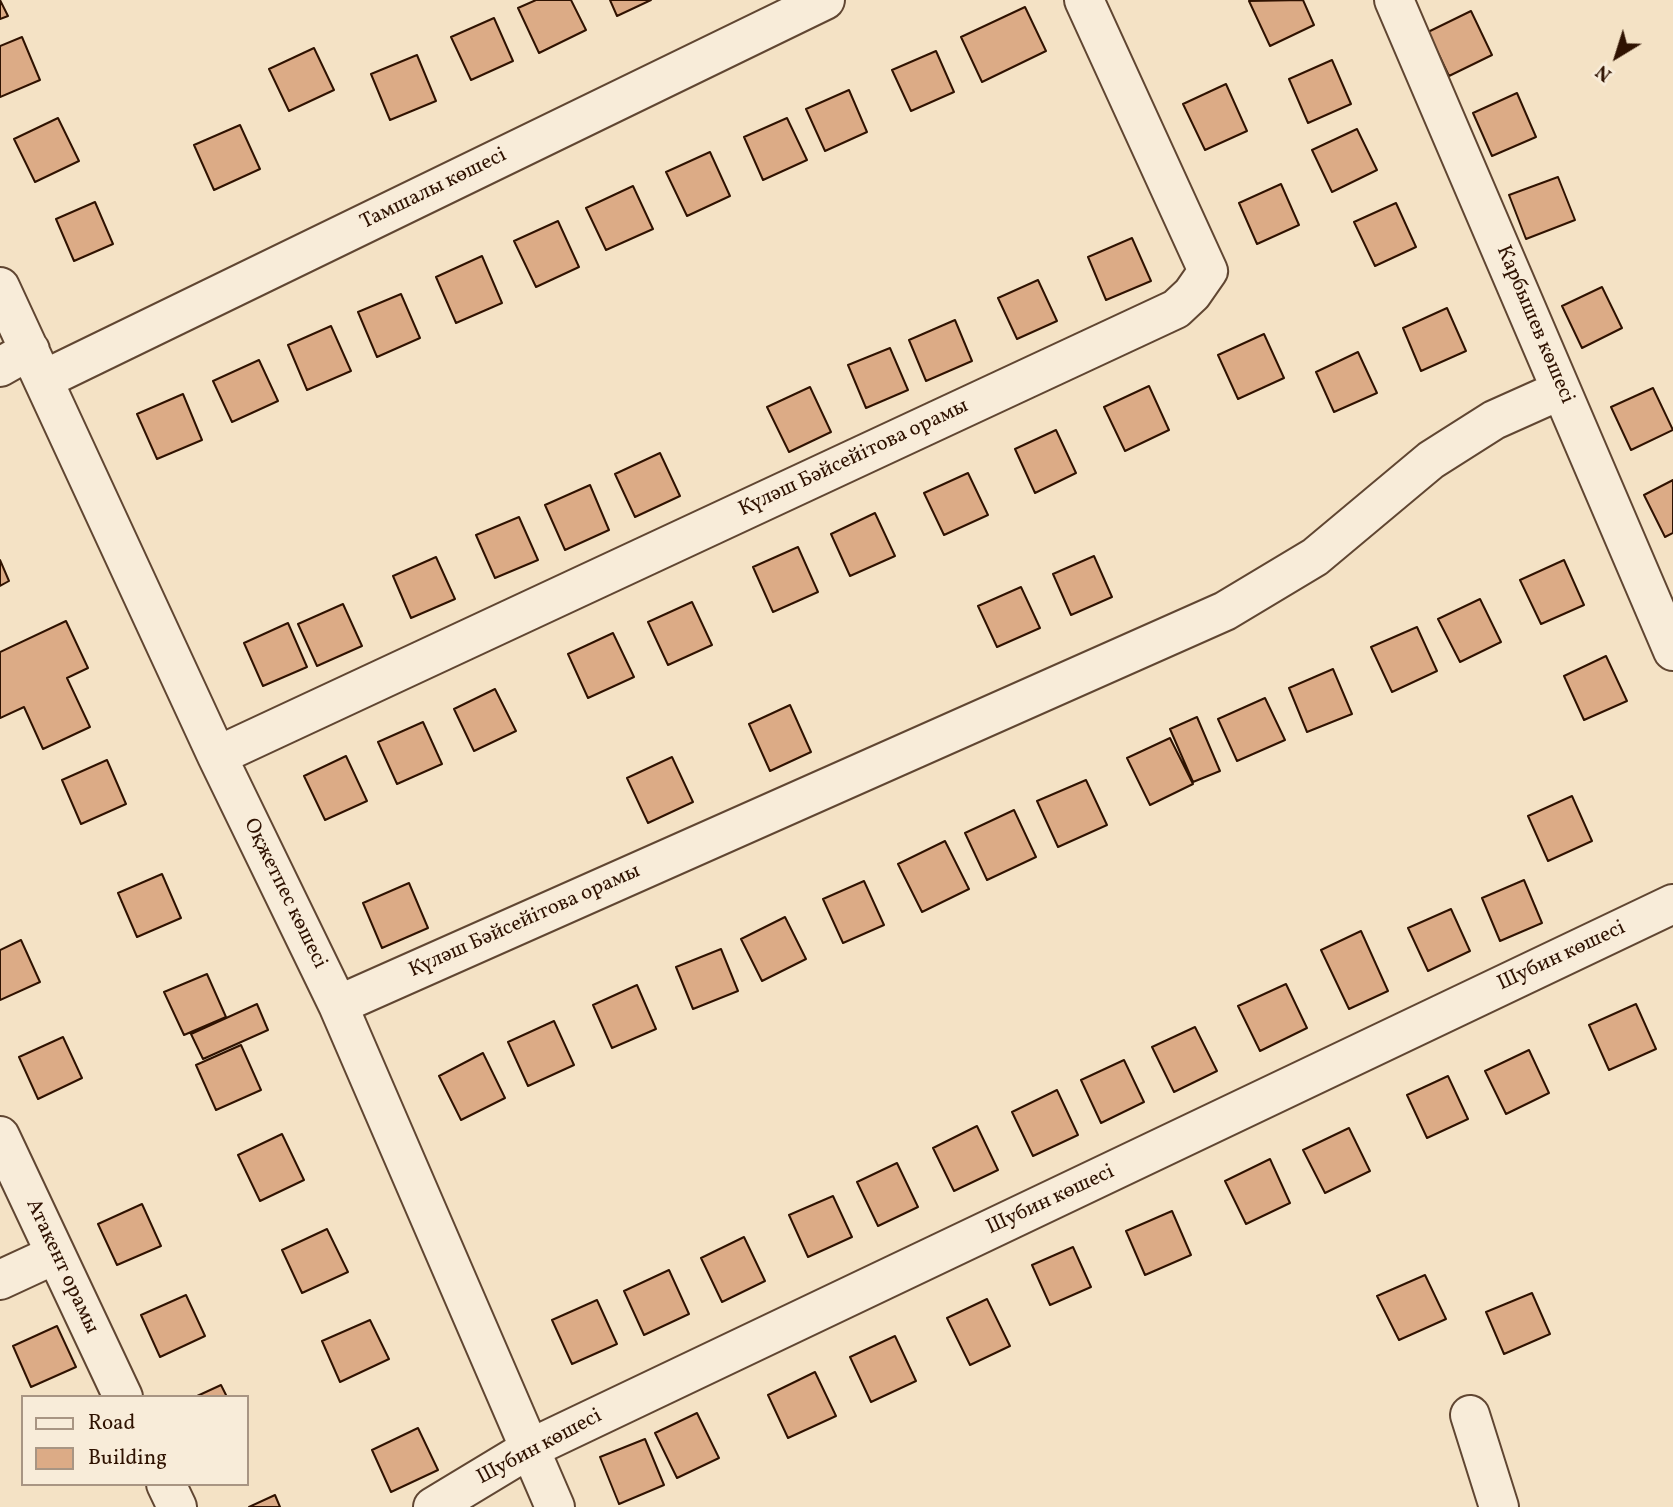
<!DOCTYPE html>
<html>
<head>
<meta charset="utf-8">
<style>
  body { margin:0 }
  #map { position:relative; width:1673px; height:1507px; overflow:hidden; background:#f4e2c5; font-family:Vollkorn,serif }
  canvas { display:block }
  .legend { position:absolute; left:21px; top:1395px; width:228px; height:91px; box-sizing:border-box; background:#f8ecd9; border:2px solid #a89583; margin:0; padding:9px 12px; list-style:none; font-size:21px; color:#2f1201 }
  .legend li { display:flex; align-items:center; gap:14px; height:35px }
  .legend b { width:35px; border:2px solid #a89583 }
  .north { position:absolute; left:1582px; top:21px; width:70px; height:70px; -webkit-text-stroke:5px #f8ecd9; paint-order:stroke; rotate:218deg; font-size:19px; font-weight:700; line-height:28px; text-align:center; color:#2f1201 }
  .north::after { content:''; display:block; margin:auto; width:24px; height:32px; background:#2f1201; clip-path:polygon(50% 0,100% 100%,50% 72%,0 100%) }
</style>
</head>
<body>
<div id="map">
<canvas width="1673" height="1507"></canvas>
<ul class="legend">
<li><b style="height:9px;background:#f8ecd9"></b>Road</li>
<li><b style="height:19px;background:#dcab86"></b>Building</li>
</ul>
<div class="north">N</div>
</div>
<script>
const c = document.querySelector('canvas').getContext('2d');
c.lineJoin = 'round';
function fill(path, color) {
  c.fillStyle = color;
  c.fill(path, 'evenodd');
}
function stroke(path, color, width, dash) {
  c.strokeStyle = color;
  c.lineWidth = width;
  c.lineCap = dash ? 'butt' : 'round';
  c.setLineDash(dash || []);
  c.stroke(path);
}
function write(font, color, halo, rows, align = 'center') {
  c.font = font + ' Vollkorn,serif';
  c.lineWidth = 6;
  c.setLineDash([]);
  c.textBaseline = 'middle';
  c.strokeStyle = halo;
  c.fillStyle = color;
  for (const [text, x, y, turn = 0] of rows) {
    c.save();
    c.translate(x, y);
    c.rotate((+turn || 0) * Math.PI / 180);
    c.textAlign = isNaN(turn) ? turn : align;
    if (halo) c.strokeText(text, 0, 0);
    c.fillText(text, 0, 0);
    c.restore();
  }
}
const building = new Path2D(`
  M0,0L8,16L0,19Z
  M536,0H571L586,30L539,53L518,8Z
  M610,0H651L617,16Z
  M1303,0L1314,25L1270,46L1249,1Z
  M1025,7L1046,51L982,82L961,37Z
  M1471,11L1492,55L1449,76L1428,32Z
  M494,18L513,61L471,80L451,37Z
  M22,37L40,80L0,97V46Z
  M314,48L334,90L289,111L269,69Z
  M936,51L954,92L911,111L892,70Z
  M417,55L436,101L390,120L371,74Z
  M1332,60L1351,104L1308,123L1289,79Z
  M1226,84L1247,131L1205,150L1183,104Z
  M849,90L867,132L825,151L806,109Z
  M1517,93L1536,137L1492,156L1473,113Z
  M58,118L79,161L35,182L14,139Z
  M787,118L807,160L763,180L744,137Z
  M240,125L260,169L214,190L194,145Z
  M1357,129L1377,170L1332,192L1312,150Z
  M710,152L730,196L687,216L666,172Z
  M1558,177L1575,220L1526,239L1509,195Z
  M1281,184L1299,225L1257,244L1239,203Z
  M633,186L653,229L606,250L586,208Z
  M95,202L113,244L74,261L56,219Z
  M1396,203L1416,247L1375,266L1354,222Z
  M558,221L579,267L536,287L514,241Z
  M1132,238L1151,281L1106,300L1088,257Z
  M482,256L502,303L456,323L436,277Z
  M1038,280L1057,321L1017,339L998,298Z
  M1602,287L1622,328L1582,348L1562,306Z
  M401,294L420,338L377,357L358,312Z
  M1447,308L1466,351L1421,371L1403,328Z
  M955,320L972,361L926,381L909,340Z
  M331,326L351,371L307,390L288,345Z
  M1264,334L1284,378L1238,399L1218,355Z
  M890,348L908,390L866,408L848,365Z
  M1358,352L1377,393L1334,412L1316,372Z
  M259,360L278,401L232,422L213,381Z
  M1149,386L1169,430L1125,451L1104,407Z
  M810,387L831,432L789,452L767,407Z
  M1653,388L1673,430L1631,450L1611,407Z
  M183,394L202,440L157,459L137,414Z
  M1056,430L1076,473L1035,493L1015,449Z
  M660,453L680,496L635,517L615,474Z
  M968,473L988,515L944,535L924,493Z
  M1673,480V533L1665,537L1644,495Z
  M590,485L609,530L565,550L545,505Z
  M875,513L895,556L850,576L831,534Z
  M519,517L538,560L495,578L476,535Z
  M798,547L818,592L773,612L753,567Z
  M1094,556L1112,597L1071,615L1053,574Z
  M436,557L455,599L411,618L393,576Z
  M0,560L9,581L0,586Z
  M1564,560L1584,605L1541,624L1520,580Z
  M1021,587L1040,628L997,647L978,606Z
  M1480,599L1501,642L1460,662L1438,619Z
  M692,602L712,645L668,665L648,622Z
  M343,604L362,646L317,666L298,624Z
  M66,621L88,668L67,678L90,727L43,749L24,707L0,718V652Z
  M288,623L307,667L263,686L244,643Z
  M1417,627L1437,671L1392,692L1371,647Z
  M613,633L634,677L588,698L568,654Z
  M1606,656L1627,701L1584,720L1564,676Z
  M1333,669L1352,714L1307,732L1289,688Z
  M495,689L516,731L474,751L454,709Z
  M1265,698L1285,740L1237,761L1218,719Z
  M790,705L811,752L770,771L749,724Z
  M1197,717L1220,771L1193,782L1170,729Z
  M423,722L442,764L397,784L378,742Z
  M1170,738L1193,784L1150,805L1127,758Z
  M346,756L367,801L325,820L304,776Z
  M672,757L693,802L648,823L627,778Z
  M107,760L126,804L81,824L62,780Z
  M1086,780L1107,825L1058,847L1037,801Z
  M1572,796L1592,841L1548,861L1528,816Z
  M1014,810L1036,857L987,880L965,833Z
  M945,841L969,889L922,912L898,864Z
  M162,874L181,918L137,937L118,893Z
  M1524,880L1542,923L1500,941L1482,898Z
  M864,881L884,925L843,943L823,899Z
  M409,883L428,928L382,948L363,903Z
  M1451,909L1470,951L1428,971L1408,928Z
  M785,917L806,959L762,981L741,939Z
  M1361,931L1388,991L1349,1009L1321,950Z
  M21,940L40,982L0,1000V950Z
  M721,949L738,991L693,1009L676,967Z
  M207,974L226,1017L184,1035L164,992Z
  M1286,984L1307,1028L1260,1051L1238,1006Z
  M637,985L656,1029L612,1048L593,1005Z
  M257,1004L268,1030L203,1059L191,1034Z
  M1636,1004L1656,1049L1609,1070L1589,1025Z
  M554,1021L574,1065L528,1086L508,1042Z
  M1195,1027L1217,1071L1174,1092L1152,1047Z
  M63,1037L82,1078L38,1099L19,1057Z
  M241,1045L261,1090L216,1110L196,1065Z
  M1529,1050L1549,1093L1506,1114L1485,1071Z
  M483,1053L505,1098L461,1120L439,1076Z
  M1124,1060L1144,1102L1101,1123L1081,1080Z
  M1448,1076L1468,1119L1427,1138L1407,1095Z
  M1057,1090L1078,1135L1033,1156L1012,1112Z
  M977,1126L998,1170L954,1191L933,1148Z
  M1349,1128L1370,1171L1325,1193L1303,1150Z
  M282,1134L304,1180L260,1201L238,1155Z
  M1270,1159L1290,1203L1246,1224L1225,1181Z
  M897,1163L918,1207L878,1226L857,1182Z
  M833,1196L852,1237L808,1257L789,1215Z
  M142,1204L161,1246L117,1265L98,1224Z
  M1172,1211L1191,1255L1145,1275L1126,1231Z
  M327,1229L348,1272L302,1293L282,1250Z
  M744,1237L765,1281L722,1302L701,1258Z
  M1073,1247L1091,1287L1050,1305L1032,1265Z
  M669,1270L689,1314L644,1335L624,1291Z
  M1425,1275L1446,1319L1399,1340L1377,1296Z
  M1532,1293L1550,1334L1504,1354L1486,1312Z
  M186,1295L205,1336L160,1357L141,1315Z
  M987,1299L1010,1346L970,1365L947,1318Z
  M597,1300L617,1344L572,1364L552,1320Z
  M370,1320L389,1359L340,1382L322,1341Z
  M57,1326L76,1367L31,1387L13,1346Z
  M895,1336L916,1381L871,1402L850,1357Z
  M815,1372L836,1416L788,1438L768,1395Z
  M221,1385L227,1397H195Z
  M697,1413L719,1458L677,1478L655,1433Z
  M418,1428L438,1470L391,1492L372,1450Z
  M645,1439L664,1485L619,1504L600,1457Z
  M275,1495L280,1507H249Z`);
fill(building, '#dcab86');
stroke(building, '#2f1201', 2);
const minor = new Path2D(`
  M1394,0L1673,651
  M0,287L217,756L338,1005L555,1507
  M0,367L30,350
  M43,380L825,0
  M217,756L1176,309L1192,294L1208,271L1084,0
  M338,1005L1225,611L1315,557L1431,460L1494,420L1561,390
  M0,1136L123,1397
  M0,1280L54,1255
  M1470,1415L1499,1507
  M166,1484L177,1507
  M433,1507L529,1449L1673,904`);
stroke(minor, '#604632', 42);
stroke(minor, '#f8ecd9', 38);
write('21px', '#2f1201', '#f8ecd9', [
  ["Тамшалы көшесі",434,190,-26],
  ["Карбышев көшесі",1534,325,67],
  ["Күләш Бәйсейітова орамы",854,459,-25],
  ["Оқжетпес көшесі",284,894,64],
  ["Күләш Бәйсейітова орамы",525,922,-24],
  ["Шубин көшесі",1562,957,-25],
  ["Шубин көшесі",1051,1201,-25],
  ["Атакент орамы",61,1267,65],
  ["Шубин көшесі",540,1448,-28]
]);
</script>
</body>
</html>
